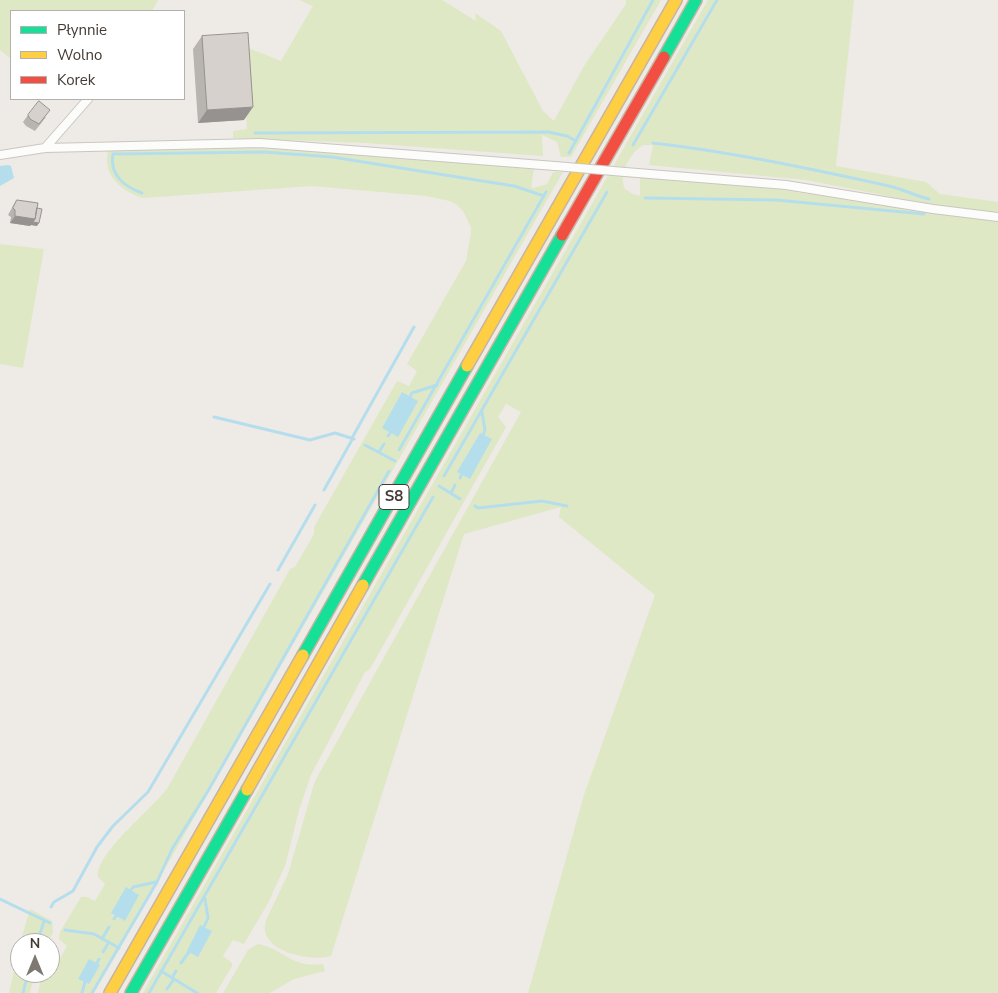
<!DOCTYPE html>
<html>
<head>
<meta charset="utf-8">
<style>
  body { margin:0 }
  #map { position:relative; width:998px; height:993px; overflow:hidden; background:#eeeae6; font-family:"Nunito Sans",sans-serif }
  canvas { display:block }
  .legend { position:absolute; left:10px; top:10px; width:175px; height:90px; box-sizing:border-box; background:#fff; border:1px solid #b4b0ad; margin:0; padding:6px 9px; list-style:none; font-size:15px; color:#433a33 }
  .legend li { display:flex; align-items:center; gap:10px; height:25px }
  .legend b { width:25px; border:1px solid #b4b0ad }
  .north { position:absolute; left:10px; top:933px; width:50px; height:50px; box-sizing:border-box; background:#fff; border:1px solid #b4b0ad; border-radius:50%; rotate:0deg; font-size:14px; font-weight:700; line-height:20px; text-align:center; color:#433a33 }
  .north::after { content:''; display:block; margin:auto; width:18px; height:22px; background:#7f7872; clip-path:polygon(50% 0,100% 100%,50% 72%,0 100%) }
</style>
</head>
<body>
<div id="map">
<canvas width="998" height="993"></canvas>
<ul class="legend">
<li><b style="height:6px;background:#16e098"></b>Płynnie</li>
<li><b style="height:6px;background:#ffcf43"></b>Wolno</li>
<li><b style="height:6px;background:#f24e42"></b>Korek</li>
</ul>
<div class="north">N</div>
</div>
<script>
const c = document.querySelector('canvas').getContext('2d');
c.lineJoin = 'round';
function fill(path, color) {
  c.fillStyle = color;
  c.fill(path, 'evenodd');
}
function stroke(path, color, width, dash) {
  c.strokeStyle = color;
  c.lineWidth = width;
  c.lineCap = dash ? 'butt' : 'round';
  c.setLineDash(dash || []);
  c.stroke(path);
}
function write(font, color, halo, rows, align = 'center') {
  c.font = font + ' "Nunito Sans",sans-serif';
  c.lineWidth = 4;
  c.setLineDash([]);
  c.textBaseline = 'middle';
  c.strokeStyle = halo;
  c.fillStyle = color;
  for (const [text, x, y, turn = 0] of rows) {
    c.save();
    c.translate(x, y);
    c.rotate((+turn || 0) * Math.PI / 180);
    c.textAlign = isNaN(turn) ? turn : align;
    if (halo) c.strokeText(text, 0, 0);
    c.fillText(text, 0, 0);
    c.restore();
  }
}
fill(new Path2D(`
  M0,0H158L152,11H11V59L0,50Z
  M299,0H442L476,21L475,13L501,31L543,111L554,121L584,66L626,4V0H661L571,157H561L557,142L542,135L543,156L365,143L233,138V131L247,129L241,45L281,61L313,6Z
  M708,0H854L836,166L926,182L940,194L998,202V993H528L584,795L655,595L559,517L561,507L464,534L331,956C309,962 256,951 266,920L288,874L315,781L521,412L506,404L498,417L506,427L379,653L370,669L365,672L311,775L299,810L285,866L268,903L244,944L233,940L223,956L232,963V966L216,993H143ZM643,145H653L649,165L806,180L934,205L929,212L777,189L640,177V196L633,194L625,189C618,174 630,153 643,145Z
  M239,147L328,152L534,169L531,187L534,188L547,184L553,172H563L94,993H38L42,973H50V961L57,964L67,946L59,939L60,932L81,897H87L95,901L105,884L98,877C95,853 154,808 168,787L290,569L295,567L314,534V527L397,381L409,386L417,371L407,364L466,261L471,233V227L463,211L457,205L450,201L426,196L312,186L143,198C122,192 102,175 108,151L113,149Z
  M0,244L44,249L23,368L0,364Z
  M30,909L52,921L53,933L46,943H20Z
  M20,944V973H35L30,993H9Z
  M258,944C283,948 292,969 323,964L325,971L294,979L270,993H223L248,950Z`), '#dfe8c5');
fill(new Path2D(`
  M8,165L11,166L14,178L0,186V166Z
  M402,392L418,401L398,437L382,428Z
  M480,433L492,439L470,479L457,472Z
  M126,887L139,895L125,921L111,913Z
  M200,925L212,931L198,957L187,951Z
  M89,959L100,965L89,984L78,979Z`), '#b5deed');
stroke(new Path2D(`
  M255,133L548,132L567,136L576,141
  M653,143C732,152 812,169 889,186C903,189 915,196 929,199
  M633,145L717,0
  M569,153L653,0
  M142,193C125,187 109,175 113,154L264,152L332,157L514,186L544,196
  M645,198L776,200L924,214
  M410,397L412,393L437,385
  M482,412L485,430L483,435
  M214,417L310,440L335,433L354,439
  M388,436L390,433
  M352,438L414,327
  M365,445L395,461
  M399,450L546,192
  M379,452L384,444
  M444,476L607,192
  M460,478L462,474
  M439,486L460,499
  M324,490L353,438
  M451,493L455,485
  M475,506L478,508L542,501L567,506
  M278,570L315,505
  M131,890L133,887L156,882
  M0,899L50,923
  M51,907L54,902L73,891L97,847L113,826L148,792L270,584
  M114,919L116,916
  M204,927L208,918L205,899
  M65,930L94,934L119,948
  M102,939L109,927
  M37,943L44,921
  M103,952L109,942
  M97,963L99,959
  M181,963L189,952
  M161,971L197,993
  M172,978L176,971
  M167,989L174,979
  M23,993L28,973
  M82,993L85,982
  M92,993L157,882L172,849L208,791L389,471
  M149,993L433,497`), '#b5deed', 3);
const street = new Path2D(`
  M45,148L88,99
  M0,155L45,148L260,143L555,166
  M625,172L786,185L933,209L998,217`);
const fast = new Path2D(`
  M664,57L696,0
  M363,585L562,235
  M303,655L467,366
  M131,993L247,790`);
const slow = new Path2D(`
  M467,366L676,0
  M247,790L363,585
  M110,993L303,655`);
const jam = new Path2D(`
  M562,235L664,57`);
stroke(street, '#cac6c2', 10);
stroke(fast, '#c6b4a1', 14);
stroke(slow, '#c6b4a1', 14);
stroke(jam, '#c6b4a1', 14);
stroke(street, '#fcfcfb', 8);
stroke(fast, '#16e098', 11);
stroke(slow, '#ffcf43', 11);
stroke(jam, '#f24e42', 11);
const streetBridge = new Path2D(`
  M555,166L625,172`);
stroke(streetBridge, '#cac6c2', 10, []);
stroke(streetBridge, '#fcfcfb', 8);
fill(new Path2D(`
  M202,36L244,120L198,123L193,49Z
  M28,115L46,117L35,131L26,126L23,122Z
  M17,200L37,208V226L31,225L30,226L10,223L11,217L8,215L13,206Z`), '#b8b4b0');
fill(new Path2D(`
  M253,107L244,120L198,123L207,110Z
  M15,216L35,219L39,223L37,226L31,225L30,226L10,223Z`), '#969290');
const building = new Path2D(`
  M248,33L253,107L207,110L202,36Z
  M39,101L50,110L39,124L30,119L28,115Z
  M17,200L38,203L35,219L15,216V210L13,208Z
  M37,208L42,209L39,223L33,222L35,219Z`);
fill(building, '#d6d1cd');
stroke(building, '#969290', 1);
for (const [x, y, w] of [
  [394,497,30]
]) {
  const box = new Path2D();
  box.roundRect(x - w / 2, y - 12.5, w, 25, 4);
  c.fillStyle = '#fff';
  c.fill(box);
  stroke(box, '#433a33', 1);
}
write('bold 15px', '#433a33', null, [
  ["S8",394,497]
]);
</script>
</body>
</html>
